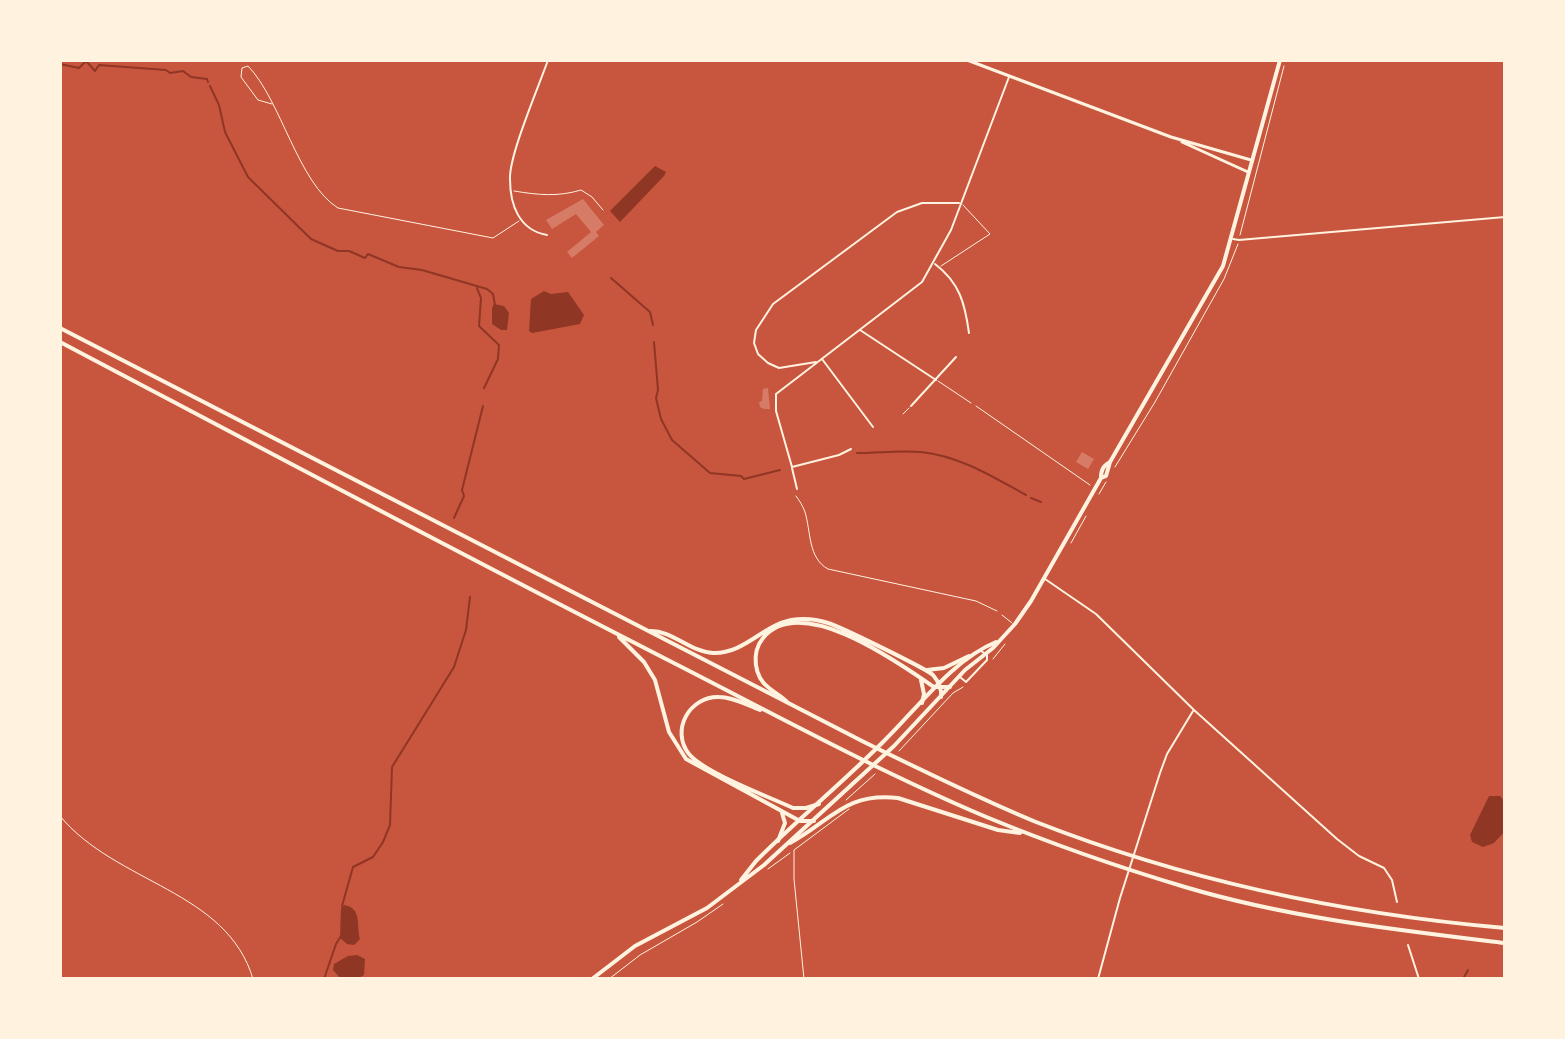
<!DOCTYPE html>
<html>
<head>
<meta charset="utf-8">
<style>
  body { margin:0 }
  #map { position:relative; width:1565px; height:1039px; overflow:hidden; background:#c8553d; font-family:"Noto Sans",sans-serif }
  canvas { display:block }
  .frame { position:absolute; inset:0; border:62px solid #fff3e0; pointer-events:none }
</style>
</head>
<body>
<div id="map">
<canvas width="1565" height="1039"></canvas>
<div class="frame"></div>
</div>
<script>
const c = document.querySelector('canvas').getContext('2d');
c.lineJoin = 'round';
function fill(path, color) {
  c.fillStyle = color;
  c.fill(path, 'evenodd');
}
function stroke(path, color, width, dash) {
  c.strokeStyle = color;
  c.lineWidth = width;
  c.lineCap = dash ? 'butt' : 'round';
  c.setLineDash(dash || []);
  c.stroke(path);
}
fill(new Path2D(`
  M655,166L666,172L664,176L620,222L610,211Z
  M544,291L551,294L568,292L584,315L580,324L532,333L529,331L531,299Z
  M494,304L504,306L509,313L507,330H501L492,324V308Z
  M1489,796H1500L1505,802V831L1494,843L1483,847L1472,842L1470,835Z
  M344,905C363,908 356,927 360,939L354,945L347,944L340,938L341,908Z
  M357,955L365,959L364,975L357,979L340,978L333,970L334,964L348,956Z`), '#8f3625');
stroke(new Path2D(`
  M60,64L79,68L86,61L95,71L99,65L166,70L170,73L183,71L191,77L207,79L208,82
  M210,86L219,105L225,132L248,177L311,239L338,251H349L365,258L368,254L399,267L422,270L487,289L493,294L495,305
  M611,278L650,312L653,325
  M477,288L481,298L479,326L499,345L498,359L484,388
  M654,342L658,390L656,398L661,419L672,440L710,473L741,476L744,479L780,470
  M857,453C878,453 900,450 921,452C960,456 993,477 1026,495
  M1031,498L1041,502
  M454,518L464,496L462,490L483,406
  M1505,890V888
  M342,906L353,867L373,857L383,842L390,825L392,767L454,667L466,630L470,597
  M324,979L336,944L341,936
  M1463,979L1468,970`), '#8f3625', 2);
fill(new Path2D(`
  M583,199L604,225L596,232L599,236L572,258L567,252L591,232L576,214L552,229L546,220Z
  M768,388L770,409H764L760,407L759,402L762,401L763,389Z
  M1082,452L1094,459L1088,469L1076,462Z`), '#d67c66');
stroke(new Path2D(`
  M1240,235L1284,66
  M976,406L1090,485
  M1115,467L1155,402L1224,279L1238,244
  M1099,494L1106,482
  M796,496C799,500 803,506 805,512C811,532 808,558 828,569L976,601L997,611
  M1071,543L1086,516
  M993,659L1005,644
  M899,751L953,693L963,687
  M846,800L875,774
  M60,816C116,884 227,890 253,979
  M768,869L790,853
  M609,979L640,955L697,922L723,904`), '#fff3e0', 1);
stroke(new Path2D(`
  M272,104L258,100L241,77L242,68L248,66C281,100 298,183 338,208L493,238L519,221
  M514,191C538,195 558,197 581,190L592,197L603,210
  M941,266L990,234L963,205
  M938,381L971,403
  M903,414L909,408
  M1002,615L1012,623
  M804,979L794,879V850L849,809`), '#fff3e0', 1);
stroke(new Path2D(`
  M547,235C519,230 510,205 510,179C509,155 539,86 548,60
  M1233,239L1239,240L1505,217
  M935,264C960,283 965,304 969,333
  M860,330L936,380
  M822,359L873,427
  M816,362L779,368L768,363L758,354L754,343L756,330L773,304L897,212L922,203H959
  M911,406L956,357
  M851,449L839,455L792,467L776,411V394L922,282L951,230L1009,77
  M792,468L797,489
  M1045,579L1096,614L1194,710L1337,839L1359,856L1384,868L1392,880L1397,902
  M960,677L966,682L987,660V655L981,651
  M1408,945L1419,979
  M1098,979L1120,898L1160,773L1167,754L1193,711`), '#fff3e0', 2);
stroke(new Path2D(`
  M967,60L1171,137L1251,160
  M1182,142L1248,172`), '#fff3e0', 3);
stroke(new Path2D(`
  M1101,478C1101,470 1103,466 1110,462
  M741,880L756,861C797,820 841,784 882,743C917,709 952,660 996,642
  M592,979L635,946L707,908L764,865L894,746L965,670L993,648L1015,624L1031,601L1101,478L1106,476L1110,462L1223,266L1280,60`), '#fff3e0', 4);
stroke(new Path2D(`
  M60,328L864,742C921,770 978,798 1036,822C1187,881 1344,914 1505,928
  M60,342C261,448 462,555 664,658C770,712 874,769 984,816C1049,843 1118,867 1185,887C1289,918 1398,930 1505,943
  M650,631C672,630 690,652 713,653C744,654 762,626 791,620C803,618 816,619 828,623C841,627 925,668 933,675C939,682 942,688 941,697
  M619,637L644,662L655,680L669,732L686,759L800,821H814
  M927,670L944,668L969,656
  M921,680L924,694L922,703
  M788,703C782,696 776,694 769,688C754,677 751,653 763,638C801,592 899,663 934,687H950
  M760,710C747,705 733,697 719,697C690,696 670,730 689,754C705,773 767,796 793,808H806L819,804
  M778,841L785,823L782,813
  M790,843C831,821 845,792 898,798L998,830L1020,833`), '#fff3e0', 4);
</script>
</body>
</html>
